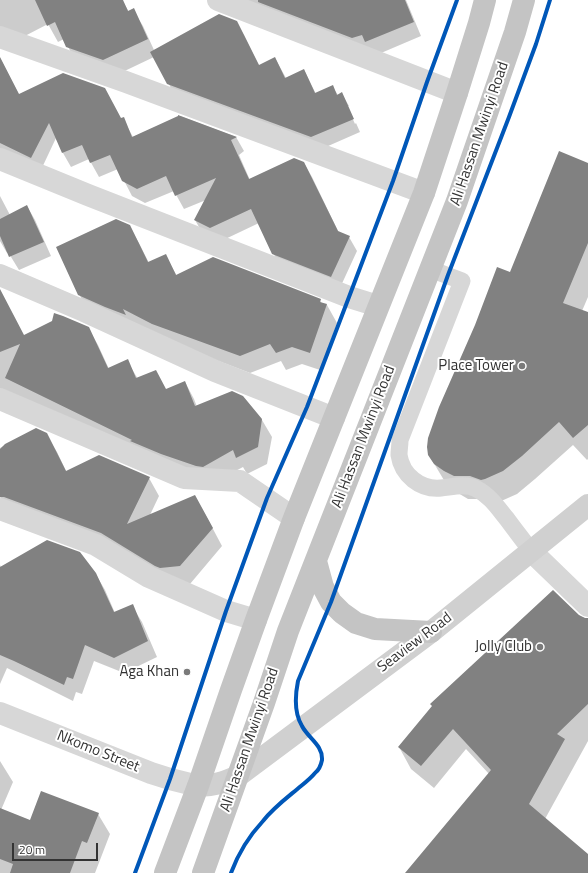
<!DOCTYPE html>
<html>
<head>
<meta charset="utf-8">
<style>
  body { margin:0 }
  #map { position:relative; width:588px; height:873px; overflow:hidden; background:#fff; font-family:"Titillium Web",sans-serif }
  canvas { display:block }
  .scale { position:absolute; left:12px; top:843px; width:86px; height:18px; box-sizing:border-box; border:2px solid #333; border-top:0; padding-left:5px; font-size:12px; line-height:14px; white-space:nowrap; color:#333; -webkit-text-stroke:3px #fff; paint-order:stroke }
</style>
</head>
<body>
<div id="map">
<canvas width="588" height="873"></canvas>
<div class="scale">20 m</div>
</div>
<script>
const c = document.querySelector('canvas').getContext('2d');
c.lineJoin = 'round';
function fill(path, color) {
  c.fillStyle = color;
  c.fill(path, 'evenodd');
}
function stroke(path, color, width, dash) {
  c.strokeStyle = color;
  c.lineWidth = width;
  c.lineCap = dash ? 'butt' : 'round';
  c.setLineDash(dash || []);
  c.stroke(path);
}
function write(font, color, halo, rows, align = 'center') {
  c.font = font + ' "Titillium Web",sans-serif';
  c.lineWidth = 4;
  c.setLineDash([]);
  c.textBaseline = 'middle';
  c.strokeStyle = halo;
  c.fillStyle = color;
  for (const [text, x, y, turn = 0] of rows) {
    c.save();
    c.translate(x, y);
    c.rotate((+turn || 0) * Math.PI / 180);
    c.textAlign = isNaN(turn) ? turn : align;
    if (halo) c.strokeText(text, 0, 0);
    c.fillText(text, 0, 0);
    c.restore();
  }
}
fill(new Path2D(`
  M0,0H122L129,12L133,10L143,26L154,50L236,22L244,35L259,66L275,58L286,78L304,70L316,94L332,86L338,95L342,94L349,106H347L355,124L356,123L360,132L319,150L176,97L154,57L112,77L77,64L64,39L58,42L48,24L21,38L0,36Z
  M227,0H406L421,36L374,56Z
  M0,58L19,95L121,119H123L133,137L180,116L236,137L244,151L239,155L250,180L304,163L312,177L339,233L349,237L357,251L339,290L282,268L273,253L259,223L219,242L203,234L195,220L206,200L184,209L174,191L145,203L132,196L118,169L99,177L89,159L71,167L63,153L56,138L40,172L0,152Z
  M588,164V297L582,311L588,313V459L587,460L573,445L535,479L517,494L499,502L484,499H468L448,487L429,455L510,273Z
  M0,196L10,215L27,206L35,220L51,256L19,270L8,252L7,253L0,241Z
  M129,226L139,243L149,263L165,255L177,276L320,300L322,304L327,305L337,323L320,370L302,364L286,370L281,361L250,373L89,312L79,294Z
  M0,323L24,336L88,328L98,345L109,369L127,361L138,379L166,390L185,382L194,399L197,407L262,420L272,437L267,464L247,474L243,467L213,483L0,398Z
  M36,429L46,434L57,452L66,471L149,478L159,496L150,515L205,514L222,546L190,584L10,514L0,497V448Z
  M0,565L1,567L95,573L105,590L115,613L132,606L142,622L157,657L124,673L94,661L82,694L76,692L73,701L7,668L0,684Z
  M579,616L588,619V741L545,819L588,855V873H406L489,774L466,749L434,788L411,769L399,747Z
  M0,761L13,782L1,810L30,822L98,814L110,834L95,873H0Z`), '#0003');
fill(new Path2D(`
  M35,0H123L128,11L134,8L148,39L103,60L66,47L55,22L47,26Z
  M258,0H405L414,22L365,42L362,35L352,38L258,2Z
  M219,14L237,21L259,65L275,57L285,78L304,69L315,93L333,85L337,95L342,92L354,119L311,137L167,84L150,52Z
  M0,57L19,94L63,73L105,88L121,118L124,117L132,137L178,116V115L237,137L231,140L249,179L294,158L304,162L338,231L350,236L331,277L272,254L251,209L210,228L194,220L216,178L175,196L166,176L137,189L122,181L110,155L90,163L82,145L62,153L49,123L31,158L0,143Z
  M559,151L588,163V243L563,303L588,312V425L573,438L559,422L522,456L503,471L485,479L481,480L470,476H454L444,471L434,464L428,455L427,447L428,438L439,407L475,325L497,267L510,272Z
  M27,205L44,242L9,257L0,236V219Z
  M116,219L130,225L148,262L166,254L176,275L213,257L321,299L320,302L327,304L310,353L292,347L276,353L270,344L240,356L152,324L123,309L126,315L105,307L78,295L56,247Z
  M0,289L24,335L52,321L54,313L63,316L89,327L108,368L128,359L136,378L156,370L166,389L185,381L195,406L232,391L243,396L262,419L258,447L236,458L233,450L203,467L196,466L161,454L130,441L132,440L5,378L20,344L0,352Z
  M36,428L47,433L66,471L99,455L150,477L127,524L195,495L213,528L180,566L160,568L155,566L101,533L4,497H0V449L5,444Z
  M47,540L80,552L96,573L114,612L133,604L148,641L114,658L85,645L73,679L67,677L64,685L14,661L0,655V567Z
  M553,590L579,615L585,618H588V704L557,734L565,739L529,804L588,854V873H405L491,770L453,729L421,766L398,747L432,706L430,704Z
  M41,791L99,813L87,843L82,841L70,873H10L13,864L0,859V808L30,820Z`), '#818181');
stroke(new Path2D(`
  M430,269L462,281L400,440C400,445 399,450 399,455C402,475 420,490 441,488C452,487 466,483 477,489C490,496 498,508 507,519C515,530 523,540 531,551`), '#d7d7d7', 17);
stroke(new Path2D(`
  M218,0L457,93
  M0,37L126,82L424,193
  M0,159L88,195L349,297L378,306
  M0,275L84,311L215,371L334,418
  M0,399L184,478L240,481L294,518
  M0,509L96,545L149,577L226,611L256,620
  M531,551L588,606
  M0,713L151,773L170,779L198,786`), '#d7d7d7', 22);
stroke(new Path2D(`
  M198,786C215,785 223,783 238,776L431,632L588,505`), '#d0d0d0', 22);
stroke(new Path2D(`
  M316,561L323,587L331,602L342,613L356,623L375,629L431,632
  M165,873L198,786L231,690L256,620L294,518L424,193L457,93L479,23L485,0
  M203,873L264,703L288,631L457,201L515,32L524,0`), '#c4c4c4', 22);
stroke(new Path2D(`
  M135,873L170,779L226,611L267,498L307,407L349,297L393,181L427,82L457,0
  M231,873C238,854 249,836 263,821C274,807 288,797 301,786C306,782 311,778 315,773C319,770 321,765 322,760C323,745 308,738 302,726C294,713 295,696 298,681L331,602L448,275L509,117L536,44L550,0`), '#0057b8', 4);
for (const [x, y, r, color] of [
  [522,366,4,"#7a7a7a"],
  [540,647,4,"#7a7a7a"],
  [187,672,4,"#7a7a7a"]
]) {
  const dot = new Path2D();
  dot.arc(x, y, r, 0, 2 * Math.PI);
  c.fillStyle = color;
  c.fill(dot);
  stroke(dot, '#fff', 1.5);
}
write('15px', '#333', '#fff', [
  ["Ali Hassan Mwinyi Road",480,134,-71],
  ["Ali Hassan Mwinyi Road",364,437,-69],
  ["Seaview Road",415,643,-37],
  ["Ali Hassan Mwinyi Road",250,740,-71],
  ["Nkomo Street",98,752,22]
]);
write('15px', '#333', '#fff', [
  ["Place Tower",514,366],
  ["Jolly Club",532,647],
  ["Aga Khan",179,672]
], 'right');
</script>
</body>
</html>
